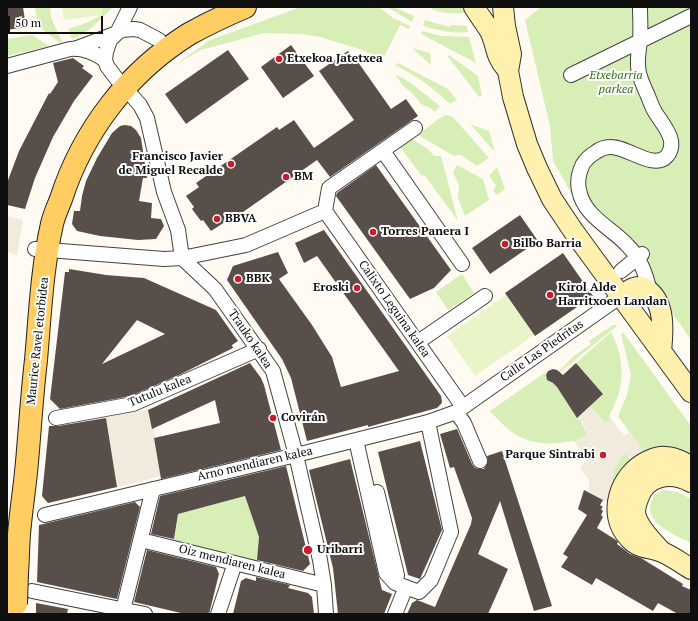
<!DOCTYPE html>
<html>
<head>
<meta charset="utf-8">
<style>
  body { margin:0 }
  #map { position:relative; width:698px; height:621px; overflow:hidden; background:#fffbf2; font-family:"PT Serif",serif }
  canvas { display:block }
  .frame { position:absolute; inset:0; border:8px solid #0f0f0f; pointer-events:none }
  .scale { position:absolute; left:8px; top:16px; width:95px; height:18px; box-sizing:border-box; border:2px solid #0f0f0f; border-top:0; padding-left:5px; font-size:12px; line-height:14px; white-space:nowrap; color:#0f0f0f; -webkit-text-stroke:3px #fff; paint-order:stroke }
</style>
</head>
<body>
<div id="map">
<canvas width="698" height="621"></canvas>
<div class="frame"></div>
<div class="scale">50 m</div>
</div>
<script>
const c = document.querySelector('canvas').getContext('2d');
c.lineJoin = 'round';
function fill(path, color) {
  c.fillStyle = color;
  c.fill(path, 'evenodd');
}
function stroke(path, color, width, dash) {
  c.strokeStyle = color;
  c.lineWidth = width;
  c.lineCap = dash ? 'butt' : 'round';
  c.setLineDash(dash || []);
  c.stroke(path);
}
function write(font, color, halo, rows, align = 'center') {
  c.font = font + ' "PT Serif",serif';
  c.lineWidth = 4;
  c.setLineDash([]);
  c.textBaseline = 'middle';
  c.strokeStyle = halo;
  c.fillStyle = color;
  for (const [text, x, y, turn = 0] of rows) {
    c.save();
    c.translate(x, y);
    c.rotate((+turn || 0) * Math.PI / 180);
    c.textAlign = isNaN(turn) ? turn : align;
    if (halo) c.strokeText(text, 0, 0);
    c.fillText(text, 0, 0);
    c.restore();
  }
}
fill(new Path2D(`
  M35,7H50L51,17L62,42L60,43L38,26Z
  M102,7H113C101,19 88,34 72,39L68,29L86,23L102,15Z
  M301,7H379L393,18L410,26L409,29L400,25L383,59L359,49L320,37L302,34L264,33L201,50L175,65L210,40Z
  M387,7H394L414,16L412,22Z
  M429,7H462L468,13C456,13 439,15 429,7Z
  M541,7H691V340L652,284L621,247L594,227L579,207L553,161L550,126L525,20Z
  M425,20L449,27L452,25L467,26L468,32C453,34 437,30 423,26Z
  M422,31L442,36L469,37L476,63L421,34Z
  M32,35L49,46L7,56V39Z
  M412,48L430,53L431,65Z
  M449,55L478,76L482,96L479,97L448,57Z
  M398,63L448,89L457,100L450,104C431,86 418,77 395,65Z
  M395,74L411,83L440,106L435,112L430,108L421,104L413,94L403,86Z
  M446,115L453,117L489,158L477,166L461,155L454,156L418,135L437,120Z
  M470,124L489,131L495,152Z
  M412,139L428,149L434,156H441L458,221L425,176L421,175L401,148Z
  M457,165L483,179L489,200L465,216L458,198L459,185L453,173Z
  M497,167L505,189L497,195L493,191L496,186L489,176Z
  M462,274L474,293L448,310L436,292Z
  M613,325H618L559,373V371L575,355L591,344L589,341Z
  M611,332C626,361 625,388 609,416L611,419L605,423L595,411L589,407L603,394L576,363Z
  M623,332L691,426V454C675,449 659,447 643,451L618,416L627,395L631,375L621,334Z
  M546,372L547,380L553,383L557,387L579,420L580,419L587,434L575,442L572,441C534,448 515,440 490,411Z
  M625,454L628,455L630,460L621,469L611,485C611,475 616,459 625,454Z
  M665,490L678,492L691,499V543C676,535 644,524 651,502C653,495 658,492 665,490Z
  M245,496L259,537L257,564L174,541L178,514Z`), '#d8eeb7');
fill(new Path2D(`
  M62,7H101L102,15L64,20Z
  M506,295L534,335L475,376L447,336Z`), '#e9f4c9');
fill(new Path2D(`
  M7,216L23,220L17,255L7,252Z
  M589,407L595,411L604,423L611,419L624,436L629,432L643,451L655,448L610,502L603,500L589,492V480L580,467L587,461L575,442L587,434L583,422L577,418ZM625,454L628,455L630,460L621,469L611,485L615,469L621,457Z
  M151,409L161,476L117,487L106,417Z`), '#f1ebde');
fill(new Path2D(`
  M7,7H23L26,27L7,30Z
  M291,45L314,76L283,98L261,67Z
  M228,50L249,79L186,124L165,94Z
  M348,51L352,56L353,55L391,109L406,99L418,116L330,177L317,160L226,224L225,222L211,231L203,220L201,221L192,209L194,207L186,196L199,187L196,183L277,127L279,130L294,120L314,148L354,120L319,71Z
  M73,58L84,66L82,68L93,76L74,101L53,137L35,178L25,209L7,205V183L19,151L49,93L50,94L58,82L53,63Z
  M125,125L131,126L136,130L141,138L147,178H143L139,201L152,203L151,218L161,219L164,226L156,239L138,240L100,236L77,231L72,224L74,211H80L82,196L86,181L97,158L112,133L120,126Z
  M376,165L451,270L434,288L410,299L336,196L337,193Z
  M520,215L538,241L490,274L472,248Z
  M324,230L441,396L442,402L441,404L437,408L368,427V425L307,441L291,378L282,359L227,280L233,266L278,252L288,273L279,279L312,325L332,357L341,387L399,371L317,256L304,263L295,243Z
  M563,253L593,296L535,336L505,293Z
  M69,269L106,275L144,278L216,310L238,341L232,345L233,348L181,374L131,396L60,409L50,399L65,272H69ZM137,320L165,334L102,364Z
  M250,363L261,378L264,385L281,450L161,479L154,438L220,423L215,400L152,429L148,410Z
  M576,363L603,394L577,418L557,387L553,383L547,380L546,375L548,371L553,369L557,370L563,375Z
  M106,418L117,487L48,503L42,496L49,426H58Z
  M457,429L472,464L475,468L479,469H484L488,462L487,456L502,451L552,606L534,611L500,501L478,554L508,569L488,614H407L412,603L417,600L435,607L471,524L472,518L454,467L450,468L440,434Z
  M420,441L442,530L420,579L408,575L378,452Z
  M350,459L382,590L392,594L384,614H338L333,568L309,470Z
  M286,466L310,564L303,571L257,560L259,537L245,496L178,514L174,539L151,534L160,496Z
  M584,490L603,500L600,505L603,507L601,509L603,511L601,515L603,517L597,528L616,540L618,542L617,544L630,554L641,558L683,584L682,586L691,590V614H678L658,603L653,611L596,578L592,585L561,567L568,557L563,554L587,515L578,509Z
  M135,502L140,507L117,599L37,582L39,525Z
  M147,550L216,567L219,574L209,614H185L134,602Z
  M256,577L290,585L288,588L308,593L312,597L314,614H233L241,581L246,578L256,581Z
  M36,603L68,609L67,614H36Z`), '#594f4a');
const street = new Path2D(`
  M640,7C640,18 641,30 640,40C639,53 636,60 639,73C641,81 645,89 648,96C650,101 652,107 655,112C663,125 679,141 667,156C654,171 627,146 610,147C606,147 600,149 596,152C591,155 586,159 583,164C579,172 577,181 579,190C584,217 612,228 628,246C641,259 646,275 650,292
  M159,40L140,30L134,29L122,30L117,33L110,40L106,52L105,60L107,66L116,78L140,105L147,118L164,192L178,230L182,258L215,289L273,371L296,455L320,560L324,585L326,614
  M77,48L117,33L130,7
  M7,66L70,49C83,48 95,53 105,60
  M571,75L691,16
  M383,151L462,264
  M325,211L463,407
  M325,211L329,188L415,128
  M35,249L164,259L182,258L246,245L325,211
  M621,271L642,254
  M418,342L485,296
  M456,412L464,423L480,461
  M56,418L133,404L259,349
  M356,440L386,573L395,583L419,592L431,580L451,532L428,422
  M377,492L397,575L395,583
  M45,515L296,455L428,422L456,412L621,296
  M141,540L324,585
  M32,591L145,614
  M122,614L153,489
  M218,614L235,563
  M395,614L406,587`);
const secondary = new Path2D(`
  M474,7C479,15 485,23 490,31C497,45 495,56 506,68
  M503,7L505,26L511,54L508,71L513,97L527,144L537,168L552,199L574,232L691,392
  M621,296C625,294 629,289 634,288C638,286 643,287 646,289C666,302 663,332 661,351
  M691,466C683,462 674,457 665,457C659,456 653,459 648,461C620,474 606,514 629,538C638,549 650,547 662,552C672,556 681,563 691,569
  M662,552C653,542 640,530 636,517C634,511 636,504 638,499C645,475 671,471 691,482`);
const primary = new Path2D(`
  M17,573C18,560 18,547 19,534C21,510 25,486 27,462C30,428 32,394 36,360C40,315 42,268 52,224C54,215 58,207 61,199C83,131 128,72 189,34C207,24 226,15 245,7`);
stroke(street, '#424242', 16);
stroke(secondary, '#313131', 22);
stroke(primary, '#202020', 24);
stroke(street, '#fff', 14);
stroke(secondary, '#fff0ad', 20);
stroke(primary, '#ffcd62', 22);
const primaryBridge = new Path2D(`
  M16,604L17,573`);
stroke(primaryBridge, '#202020', 24, []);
stroke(primaryBridge, '#ffcd62', 22);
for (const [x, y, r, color] of [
  [279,59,4,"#ce192f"],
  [231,164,4,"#ce192f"],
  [286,177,4,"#ce192f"],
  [217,219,4,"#ce192f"],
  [373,232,4,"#ce192f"],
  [505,244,4,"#ce192f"],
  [238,279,4,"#ce192f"],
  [357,288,4,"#ce192f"],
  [550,295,4,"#ce192f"],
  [273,418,4,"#ce192f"],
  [603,455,4,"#ce192f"],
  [308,550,5,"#ce192f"]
]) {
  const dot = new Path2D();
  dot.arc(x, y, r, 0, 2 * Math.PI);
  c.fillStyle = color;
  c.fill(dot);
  stroke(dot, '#fff', 1.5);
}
write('bold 12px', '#0f0f0f', '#fff', [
  ["Etxekoa Jatetxea",287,59],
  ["Francisco Javier",223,157,"right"],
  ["de Miguel Recalde",223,171,"right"],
  ["BM",294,177],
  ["BBVA",225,219],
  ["Torres Panera I",381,232],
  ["Bilbo Barria",513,244],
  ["BBK",246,279],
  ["Eroski",349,288,"right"],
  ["Kirol Alde",558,288],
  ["Harritxoen Landan",558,302],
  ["Covirán",281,418],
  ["Parque Sintrabi",595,455,"right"],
  ["Uribarri",317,550]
], 'left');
write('italic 12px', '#316e18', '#fff', [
  ["Etxebarria",616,76],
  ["parkea",616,90]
]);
write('12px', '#0f0f0f', '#fff', [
  ["Calixto Leguina kalea",394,309,55],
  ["Trauko kalea",250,339,56],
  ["Maurice Ravel etorbidea",38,341,-84],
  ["Calle Las Piedritas",542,351,-35],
  ["Tutulu kalea",160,391,-22],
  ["Arno mendiaren kalea",255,464,-13],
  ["Oiz mendiaren kalea",232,562,14]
]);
</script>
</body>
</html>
